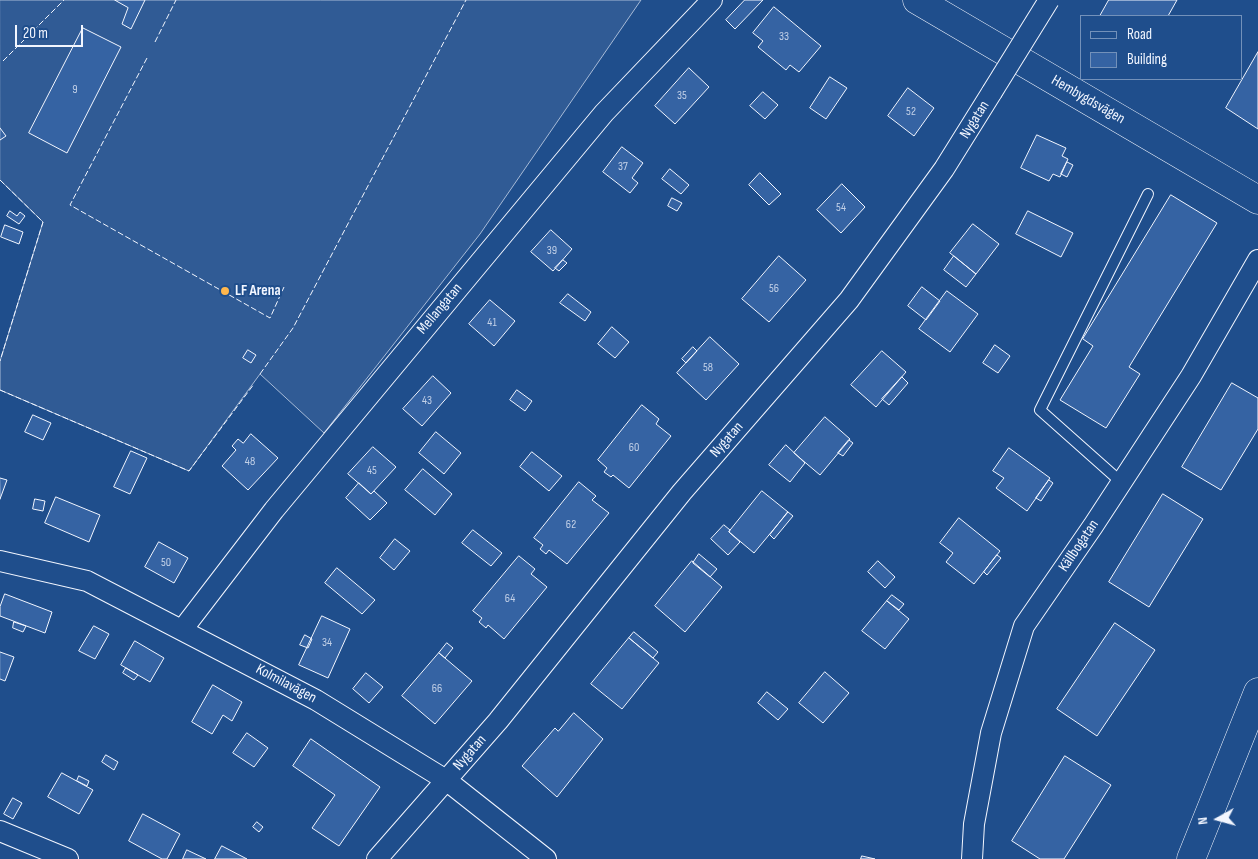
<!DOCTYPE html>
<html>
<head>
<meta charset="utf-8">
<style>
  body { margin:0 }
  #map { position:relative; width:1258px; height:859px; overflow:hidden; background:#1f4e8c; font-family:"Sofia Sans Condensed",sans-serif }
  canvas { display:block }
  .legend { position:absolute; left:1080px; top:15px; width:162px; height:65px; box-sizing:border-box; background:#1f4e8c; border:1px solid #7391ba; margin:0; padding:6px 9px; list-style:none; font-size:15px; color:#f2f6ff }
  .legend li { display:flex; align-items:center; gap:10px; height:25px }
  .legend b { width:25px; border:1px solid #7391ba }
  .north { position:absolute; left:1193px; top:794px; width:50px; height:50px; -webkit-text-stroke:4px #1f4e8c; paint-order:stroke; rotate:263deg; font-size:14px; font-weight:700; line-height:20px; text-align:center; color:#f2f6ff }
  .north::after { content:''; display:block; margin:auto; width:18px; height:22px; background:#f2f6ff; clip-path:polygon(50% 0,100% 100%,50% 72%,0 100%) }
  .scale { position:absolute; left:15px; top:25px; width:68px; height:22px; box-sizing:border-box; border:2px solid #f2f6ff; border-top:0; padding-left:6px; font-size:15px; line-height:18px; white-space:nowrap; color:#f2f6ff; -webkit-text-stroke:4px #1f4e8c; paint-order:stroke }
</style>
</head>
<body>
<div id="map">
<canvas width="1258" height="859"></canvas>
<ul class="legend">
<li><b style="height:6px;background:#1f4e8c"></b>Road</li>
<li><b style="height:14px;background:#3563a3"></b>Building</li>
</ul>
<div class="north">N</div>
<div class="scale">20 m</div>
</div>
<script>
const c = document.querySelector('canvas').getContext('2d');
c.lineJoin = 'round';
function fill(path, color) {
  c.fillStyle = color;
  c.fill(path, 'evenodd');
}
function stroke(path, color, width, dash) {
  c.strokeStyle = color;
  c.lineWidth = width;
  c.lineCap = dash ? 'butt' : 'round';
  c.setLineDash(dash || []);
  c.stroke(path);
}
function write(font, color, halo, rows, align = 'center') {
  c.font = font + ' "Sofia Sans Condensed",sans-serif';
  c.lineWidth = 4;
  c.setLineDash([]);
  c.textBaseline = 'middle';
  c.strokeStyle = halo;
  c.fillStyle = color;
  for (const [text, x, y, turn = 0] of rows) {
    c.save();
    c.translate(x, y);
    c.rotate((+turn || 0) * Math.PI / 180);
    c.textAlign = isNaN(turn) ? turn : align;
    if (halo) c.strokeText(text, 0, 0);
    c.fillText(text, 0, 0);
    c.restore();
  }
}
const built = new Path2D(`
  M0,0H641L480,234L324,433L260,374L189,471L0,390V361L43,222L0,180Z`);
fill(built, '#305b95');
stroke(built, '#a8bbd7', 1);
const building = new Path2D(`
  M115,0H145L131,29L122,24L128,8Z
  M745,0H763L735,29L726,20Z
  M1109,0H1177L1168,16H1100Z
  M774,7L821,46L799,72L790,65L786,70L758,47L763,41L753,33Z
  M83,28L121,47L67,153L29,133Z
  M1258,52V129L1226,108Z
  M689,68L709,87L675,124L655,106Z
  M830,77L847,88L826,119L810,108Z
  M908,88L934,108L914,136L888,116Z
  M763,92L778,105L765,119L750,106Z
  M0,128L6,136L0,140Z
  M1037,135L1066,148L1062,156L1068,159L1060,177L1053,174L1049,181L1021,168Z
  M622,147L643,163L632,178L638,183L630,193L603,172Z
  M1067,162L1073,165L1067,177L1061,174Z
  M670,169L689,185L681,194L662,179Z
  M760,173L781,194L769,205L749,185Z
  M842,184L865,207L841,233L817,210Z
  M1171,195L1217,223L1129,367L1140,374L1106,428L1060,400L1093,346L1083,339Z
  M672,198L682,203L677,211L668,206Z
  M10,211L17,216L20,212L25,216L19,224L7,216Z
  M1028,211L1073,233L1061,257L1016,234Z
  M973,224L999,244L976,274L950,253Z
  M5,225L23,232L19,244L1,237Z
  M551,230L572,249L553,271L531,252Z
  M779,256L806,280L769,322L742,299Z
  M954,256L976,274L966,287L944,270Z
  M563,260L567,263L559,271L555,268Z
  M922,287L940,301L926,320L908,306Z
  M947,291L978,314L950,352L919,329Z
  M568,294L591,312L585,321L560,303Z
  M490,300L515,321L494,346L469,324Z
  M612,327L629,342L615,358L598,344Z
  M710,337L739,364L706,400L677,373Z
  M995,345L1010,356L998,373L983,363Z
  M693,347L697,351L686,363L682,359Z
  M248,350L256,355L251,363L243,358Z
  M882,351L906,372L876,407L851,385Z
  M433,376L451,393L422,426L403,409Z
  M902,377L908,383L889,405L882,399Z
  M1232,383L1258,398V429L1221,490L1182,467Z
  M517,390L532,401L525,411L510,400Z
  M642,405L659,419L656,424L671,436L629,488L613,475L611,477L604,472L607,468L598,460Z
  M33,415L51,423L43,440L25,432Z
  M825,417L850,439L820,475L794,453Z
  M436,432L461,453L444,474L419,453Z
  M251,434L278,458L248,490L222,466L236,450L232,446L238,439L243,443Z
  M849,440L853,443L843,456L838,453Z
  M786,445L805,463L790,482L769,465Z
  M373,447L396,467L371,494L348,474Z
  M1009,448L1050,478L1027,511L996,488L1004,478L993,471Z
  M131,451L147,458L130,494L114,487Z
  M532,452L562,476L549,491L520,467Z
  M423,469L452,494L435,515L405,490Z
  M0,478L7,480L0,499Z
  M1049,480L1053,483L1041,501L1036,498Z
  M579,482L596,496L592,500L609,513L567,564L549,550L546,554L540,549L543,545L534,538Z
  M359,483L371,494L374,491L387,503L370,520L346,498Z
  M762,491L788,512L754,553L729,532Z
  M1163,494L1203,519L1149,607L1109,582Z
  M56,497L100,515L89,542L45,523Z
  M35,499L45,501L43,511L33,509Z
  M788,512L793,516L774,539L770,535Z
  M959,518L1000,551L974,584L946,562L953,553L940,543Z
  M724,525L730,530L729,532L740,542L728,555L711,539Z
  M473,530L502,553L491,566L462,543Z
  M395,539L410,551L394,570L380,558Z
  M159,542L188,558L174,583L145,567Z
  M699,554L717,569L710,577L693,563Z
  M997,555L1001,558L987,575L984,572Z
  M519,556L535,569L531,574L547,587L504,639L488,625L486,628L479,622L482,618L473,611Z
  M692,561L722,587L685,632L655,606Z
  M878,561L895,577L885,588L868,572Z
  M337,568L375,600L362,614L325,583Z
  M5,594L52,612L45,633L0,616V607Z
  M892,595L904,604L899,610L887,601Z
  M887,601L909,619L885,649L862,631Z
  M322,616L350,629L328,678L299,665Z
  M14,622L26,626L23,632L13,628Z
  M1115,623L1155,650L1097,736L1057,709Z
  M94,626L109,634L95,659L79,651Z
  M634,632L658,652L653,658L629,638Z
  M305,635L312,639L308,648L300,645Z
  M629,638L659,663L622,709L591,684Z
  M135,641L164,658L150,682L121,665Z
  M447,643L453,648L445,658L439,653Z
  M0,652L14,657L5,681L0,679Z
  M439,653L472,681L435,724L402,696Z
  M126,668L138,675L134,680L123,673Z
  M825,672L849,693L823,723L799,703Z
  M366,673L383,687L369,703L353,689Z
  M213,685L242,702L232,721L223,715L212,734L192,722Z
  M767,692L788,709L778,720L758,703Z
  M574,713L603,739L557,797L522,766L555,728L558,731Z
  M247,733L268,748L254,767L233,753Z
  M311,739L380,787L339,846L312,828L335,795L293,766Z
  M106,755L118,762L114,770L102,762Z
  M1065,756L1111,785L1064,859H1040L1012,841Z
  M62,773L93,790L79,814L48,797Z
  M79,776L89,781L87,786L77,781Z
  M13,798L22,803L13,819L4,814Z
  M143,814L180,834L167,859H162L129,841Z
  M257,822L263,827L259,832L253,827Z
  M222,846L247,859H215Z
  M187,850L206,859H183Z
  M862,856L875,859H861Z`);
fill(building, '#3563a3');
stroke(building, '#f2f6ff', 1);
const lane = new Path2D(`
  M1121,482L1040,410L1148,194`);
const street = new Path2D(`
  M0,561L87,581L316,700L446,780L546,859
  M182,630L274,510L604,113L712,0
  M0,831L68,859
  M377,859L498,721L682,492L849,300L944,169L992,92
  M972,859L974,824L991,733L1024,626L1093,526L1191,376L1258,260`);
const secondary = new Path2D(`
  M917,0L1258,200
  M1191,859L1258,692`);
stroke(lane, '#f2f6ff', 12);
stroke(street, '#f2f6ff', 22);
stroke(secondary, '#f2f6ff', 29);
stroke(lane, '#1f4e8c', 10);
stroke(street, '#1f4e8c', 20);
stroke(secondary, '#1f4e8c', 28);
const streetBridge = new Path2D(`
  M992,92L1049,0`);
stroke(streetBridge, '#f2f6ff', 22, []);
stroke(streetBridge, '#1f4e8c', 20);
stroke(new Path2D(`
  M155,42L176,0
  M147,58L70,205L270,318L284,287
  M3,61L64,0
  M0,180L43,222L0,361
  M260,374L293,328L466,0
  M0,390L189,471L254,384`), '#f2f6ff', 1, [6, 2.5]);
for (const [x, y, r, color] of [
  [225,291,5,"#ffb74d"]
]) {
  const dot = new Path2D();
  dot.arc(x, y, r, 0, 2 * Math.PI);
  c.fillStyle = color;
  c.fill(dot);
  stroke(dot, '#1f4e8c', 2);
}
write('12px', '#c3d1e8', null, [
  ["33",784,37],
  ["9",75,90],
  ["35",682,96],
  ["52",911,112],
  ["37",623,167],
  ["54",841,208],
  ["39",552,251],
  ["56",774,289],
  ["41",492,323],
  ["58",708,368],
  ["43",427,401],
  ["60",634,448],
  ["48",250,462],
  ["45",372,471],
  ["62",571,525],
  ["50",166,563],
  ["64",510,599],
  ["34",327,643],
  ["66",437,689]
]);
write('15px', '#f2f6ff', '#1f4e8c', [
  ["Hembygdsvägen",1088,100,30],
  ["Nygatan",975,120,-58],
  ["Mellangatan",440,309,-50],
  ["Nygatan",727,440,-49],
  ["Källbogatan",1079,546,-56],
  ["Kolmilavägen",286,684,28],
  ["Nygatan",470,753,-49]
]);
write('bold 15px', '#f2f6ff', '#1f4e8c', [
  ["LF Arena",235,291]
], 'left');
</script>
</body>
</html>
